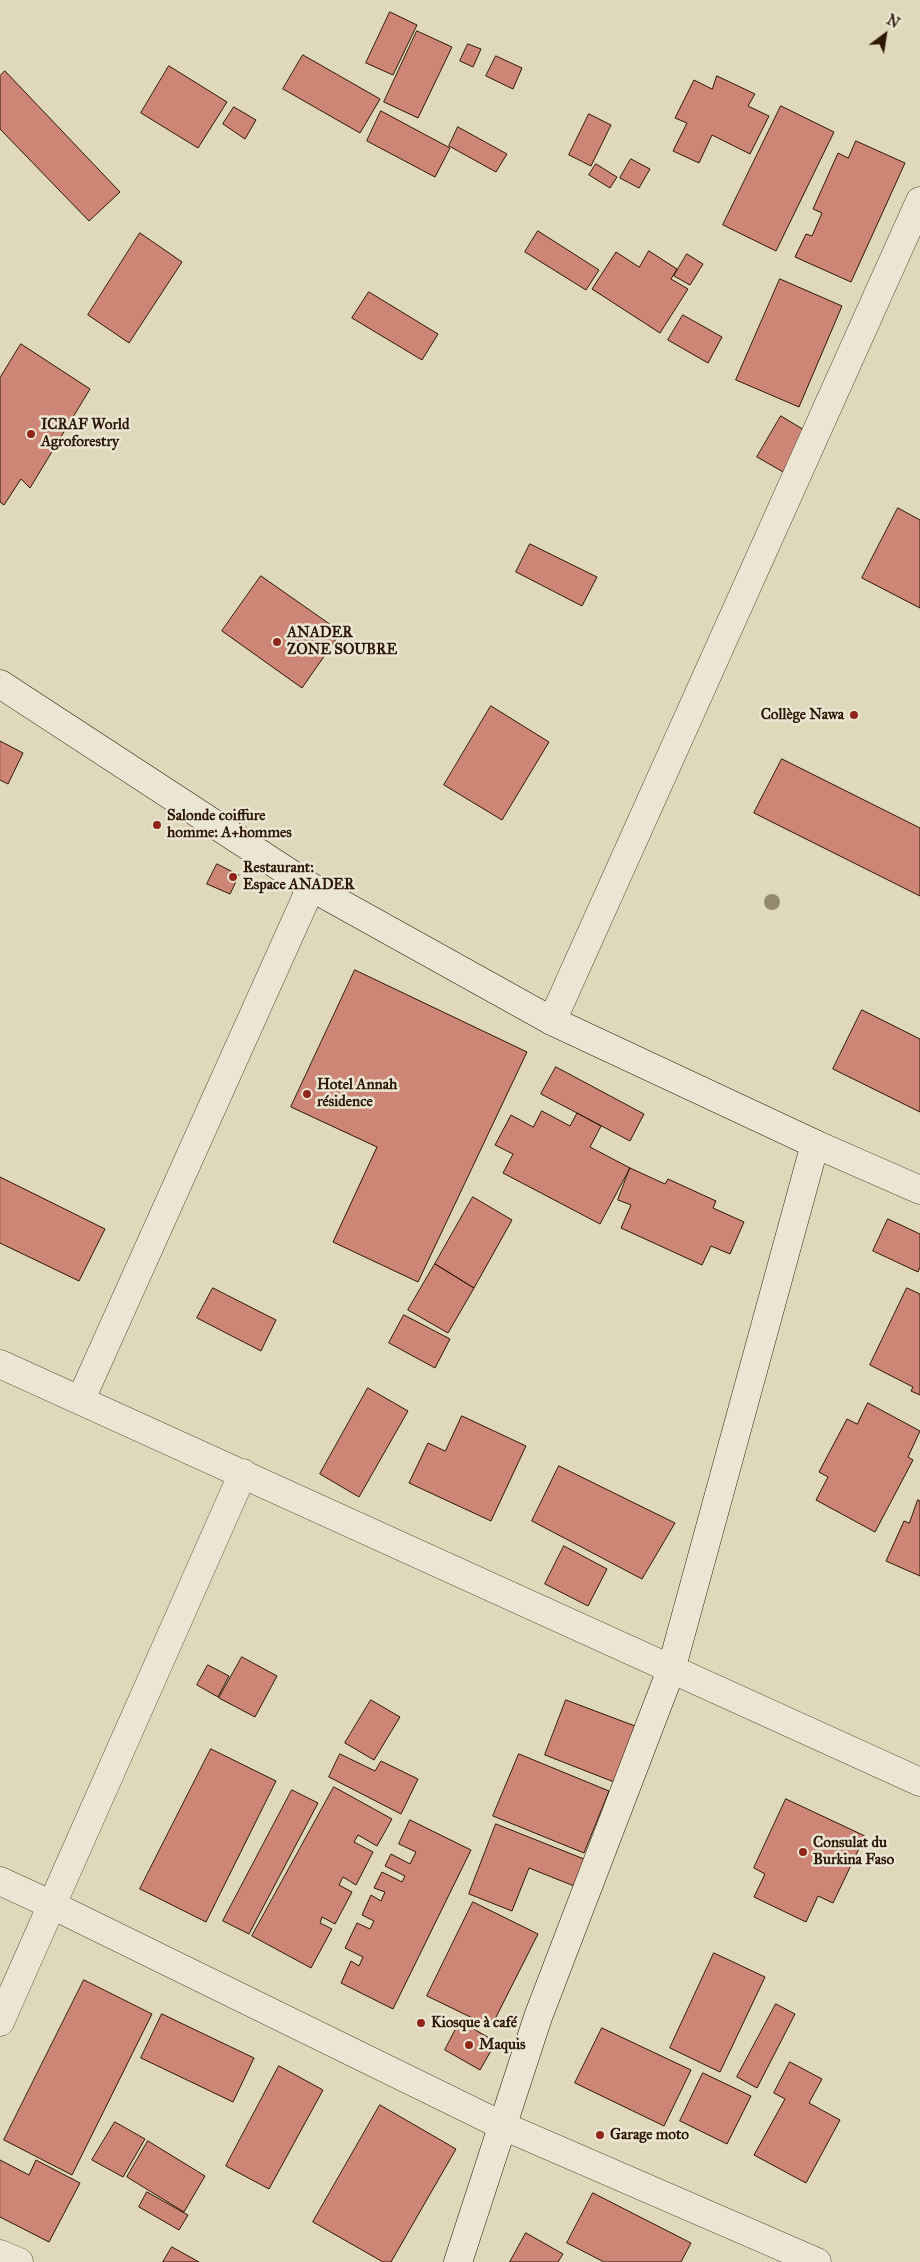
<!DOCTYPE html>
<html>
<head>
<meta charset="utf-8">
<style>
  body { margin:0 }
  #map { position:relative; width:920px; height:2262px; overflow:hidden; background:#dfd8bb; font-family:"IM FELL Great Primer",serif }
  canvas { display:block }
  .north { position:absolute; left:860px; top:10px; width:50px; height:50px; -webkit-text-stroke:4px #eae6d3; paint-order:stroke; rotate:31deg; font-size:14px; font-weight:700; line-height:20px; text-align:center; color:#2e1805 }
  .north::after { content:''; display:block; margin:auto; width:18px; height:22px; background:#2e1805; clip-path:polygon(50% 0,100% 100%,50% 72%,0 100%) }
</style>
</head>
<body>
<div id="map">
<canvas width="920" height="2262"></canvas>
<div class="north">N</div>
</div>
<script>
const c = document.querySelector('canvas').getContext('2d');
c.lineJoin = 'round';
function fill(path, color) {
  c.fillStyle = color;
  c.fill(path, 'evenodd');
}
function stroke(path, color, width, dash) {
  c.strokeStyle = color;
  c.lineWidth = width;
  c.lineCap = dash ? 'butt' : 'round';
  c.setLineDash(dash || []);
  c.stroke(path);
}
function write(font, color, halo, rows, align = 'center') {
  c.font = font + ' "IM FELL Great Primer",serif';
  c.lineWidth = 5;
  c.setLineDash([]);
  c.textBaseline = 'middle';
  c.strokeStyle = halo;
  c.fillStyle = color;
  for (const [text, x, y, turn = 0] of rows) {
    c.save();
    c.translate(x, y);
    c.rotate((+turn || 0) * Math.PI / 180);
    c.textAlign = isNaN(turn) ? turn : align;
    if (halo) c.strokeText(text, 0, 0);
    c.fillText(text, 0, 0);
    c.restore();
  }
}
const building = new Path2D(`
  M390,12L417,25L393,75L366,63Z
  M417,31L452,47L418,118L384,102Z
  M468,44L481,49L473,67L460,61Z
  M303,55L380,99L360,133L283,89Z
  M496,56L522,68L513,89L486,76Z
  M169,66L227,102L198,148L141,113Z
  M5,71L120,192L89,221L0,129V76Z
  M717,76L755,94L748,106L769,116L750,154L712,135L699,163L673,151L687,123L675,118L694,80L712,89Z
  M781,106L834,132L776,251L723,225Z
  M234,107L256,120L245,139L223,124Z
  M381,111L450,148L435,177L367,141Z
  M589,114L611,125L591,166L569,155Z
  M458,127L507,154L496,172L449,146Z
  M856,141L905,163L851,282L795,257L806,234L812,236L822,213L813,209L838,153L848,158Z
  M631,159L650,169L639,188L620,178Z
  M596,164L617,177L610,188L589,175Z
  M538,231L599,270L586,290L525,252Z
  M140,233L182,262L129,343L88,315Z
  M649,251L677,269L671,279L688,289L660,333L592,289L616,252L639,267Z
  M687,254L703,264L690,285L674,276Z
  M780,279L842,306L799,407L736,380Z
  M369,292L438,334L422,360L352,318Z
  M683,315L722,337L708,363L668,340Z
  M21,344L90,389L30,488L21,479L4,505L0,502V378Z
  M781,416L809,433L785,473L757,457Z
  M898,508L920,520V608L862,578Z
  M530,544L597,577L582,606L516,572Z
  M261,576L341,632L302,688L222,631Z
  M491,706L549,742L502,820L444,785Z
  M0,741L23,753L8,784L0,780Z
  M782,759L920,828V896L754,813Z
  M217,864L239,875L230,894L207,884Z
  M355,970L527,1052L418,1282L333,1242L377,1147L291,1107Z
  M862,1010L920,1039V1112L833,1069Z
  M556,1067L644,1114L630,1141L541,1094Z
  M542,1111L570,1126L577,1113L601,1126L590,1147L630,1168L600,1224L503,1173L513,1154L495,1145L511,1115L533,1127Z
  M630,1168L665,1184L668,1179L716,1201L713,1208L744,1222L730,1254L711,1246L702,1265L621,1228L631,1205L618,1200Z
  M0,1177L105,1229L79,1281L0,1243Z
  M473,1197L512,1220L474,1288L435,1264Z
  M888,1219L920,1234V1267L918,1272L873,1251Z
  M435,1264L474,1288L448,1333L408,1310Z
  M213,1288L276,1320L261,1351L197,1318Z
  M907,1288L920,1294V1395L911,1391L913,1387L870,1365Z
  M404,1315L450,1339L435,1368L389,1343Z
  M368,1388L408,1411L359,1497L320,1474Z
  M868,1403L920,1431L908,1457L913,1460L875,1532L816,1500L828,1477L819,1472L847,1419L857,1424Z
  M462,1416L526,1446L491,1521L409,1483L428,1443L445,1451Z
  M559,1466L675,1523L642,1579L532,1521Z
  M918,1500L920,1501V1576L886,1561L904,1521L909,1523Z
  M564,1546L607,1569L588,1606L545,1584Z
  M242,1657L277,1676L255,1717L219,1698Z
  M208,1665L229,1676L218,1697L197,1685Z
  M371,1700L400,1717L374,1760L345,1743Z
  M566,1700L635,1726L614,1782L545,1755Z
  M211,1749L276,1781L206,1922L140,1889Z
  M340,1754L375,1771L381,1761L418,1779L401,1814L329,1777Z
  M519,1754L609,1791L584,1853L493,1816Z
  M334,1787L392,1819L377,1846L358,1835L354,1842L373,1852L356,1885L343,1877L339,1885L352,1892L335,1924L322,1917L320,1923L332,1929L311,1968L252,1936Z
  M292,1790L318,1803L249,1934L223,1921Z
  M786,1799L865,1836L833,1903L818,1896L806,1922L754,1897L765,1874L754,1868Z
  M410,1820L471,1850L393,2009L341,1983L351,1961L359,1966L363,1957L345,1948L357,1923L370,1929L374,1921L362,1915L371,1895L381,1901L385,1892L374,1888L382,1872L402,1882L405,1876L385,1866L391,1854L410,1864L416,1852L399,1844Z
  M496,1824L584,1859L574,1886L529,1868L512,1911L469,1894Z
  M473,1902L538,1934L491,2027L427,1996Z
  M714,1953L765,1977L720,2072L670,2048Z
  M84,1980L152,2014L72,2175L4,2140Z
  M776,2004L795,2014L757,2088L737,2077Z
  M162,2014L254,2058L233,2102L141,2058Z
  M460,2021L496,2042L480,2070L445,2050Z
  M602,2028L691,2070L664,2126L575,2083Z
  M790,2062L822,2079L809,2103L840,2120L806,2183L754,2155L785,2099L774,2093Z
  M279,2066L323,2090L269,2189L226,2166Z
  M703,2073L751,2096L727,2144L680,2121Z
  M380,2105L456,2149L391,2262H383L313,2222Z
  M115,2122L145,2139L123,2177L92,2160Z
  M148,2141L205,2176L184,2212L127,2177Z
  M0,2160L29,2175L36,2160L80,2183L49,2242L0,2217Z
  M147,2192L188,2215L179,2230L139,2207Z
  M593,2193L691,2243L681,2262H604L567,2243Z
  M526,2233L563,2254L558,2262H510Z
  M172,2247L199,2262H163Z`);
fill(building, '#cd8575');
stroke(building, '#2e1805', 1);
const street = new Path2D(`
  M552,1021L920,201
  M815,1144L920,1190
  M0,1364L920,1782
  M81,1399L311,887
  M0,1881L52,1905L501,2125L817,2262
  M0,2022L243,1473
  M0,2254L19,2262`);
const secondary = new Path2D(`
  M0,684L311,887L552,1021L815,1144L671,1670L538,2017L458,2262`);
stroke(street, '#5a4832', 29);
stroke(secondary, '#2e1805', 29);
stroke(street, '#eae6d3', 28);
stroke(secondary, '#eae6d3', 28);
c.fillStyle = '#938a6e';
for (const [x, y] of [
  [772,902]
]) {
  c.beginPath();
  c.arc(x, y, 8, 0, 2 * Math.PI);
  c.fill();
}
for (const [x, y, r, color] of [
  [31,434,5,"#8f2418"],
  [277,642,5,"#8f2418"],
  [854,715,5,"#8f2418"],
  [157,825,5,"#8f2418"],
  [233,877,5,"#8f2418"],
  [307,1094,5,"#8f2418"],
  [803,1852,5,"#8f2418"],
  [421,2023,5,"#8f2418"],
  [469,2045,5,"#8f2418"],
  [600,2135,5,"#8f2418"]
]) {
  const dot = new Path2D();
  dot.arc(x, y, r, 0, 2 * Math.PI);
  c.fillStyle = color;
  c.fill(dot);
  stroke(dot, '#eae6d3', 2);
}
write('bold 15px', '#2e1805', '#eae6d3', [
  ["ICRAF World",41,425],
  ["Agroforestry",41,442],
  ["ANADER",287,633],
  ["ZONE SOUBRE",287,650],
  ["Collège Nawa",844,715,"right"],
  ["Salonde coiffure",167,816],
  ["homme: A+hommes",167,833],
  ["Restaurant:",243,868],
  ["Espace ANADER",243,885],
  ["Hotel Annah",317,1085],
  ["résidence",317,1102],
  ["Consulat du",813,1843],
  ["Burkina Faso",813,1860],
  ["Kiosque à café",431,2023],
  ["Maquis",479,2045],
  ["Garage moto",610,2135]
], 'left');
</script>
</body>
</html>
